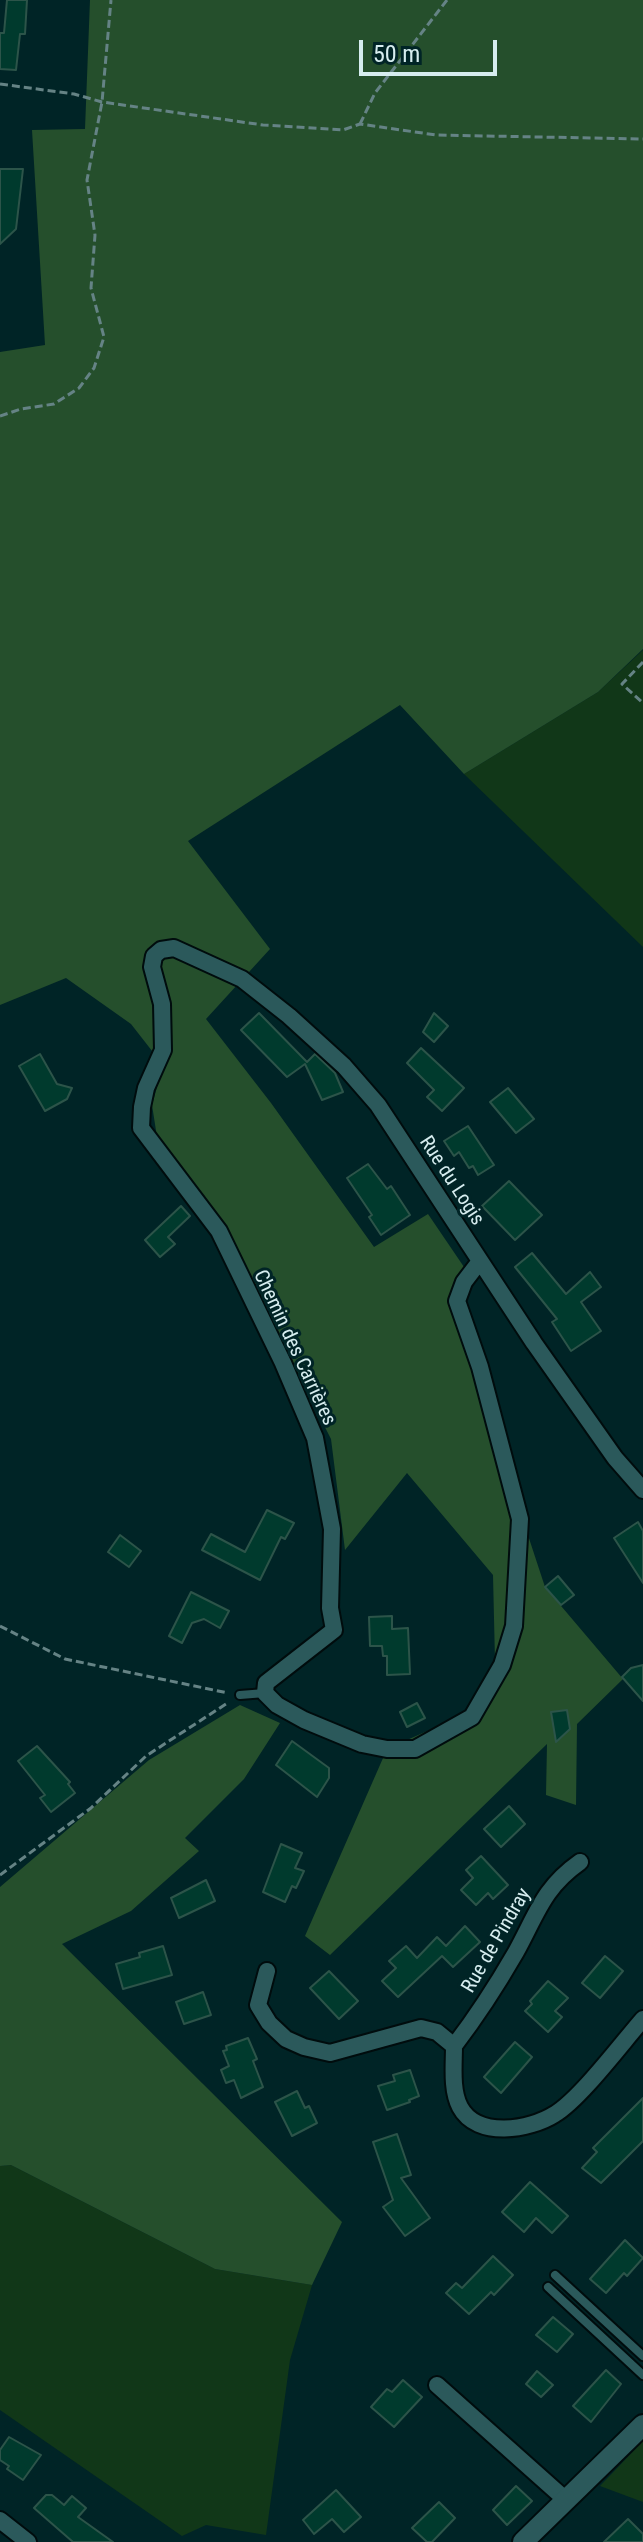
<!DOCTYPE html>
<html>
<head>
<meta charset="utf-8">
<style>
  body { margin:0 }
  #map { position:relative; width:643px; height:2542px; overflow:hidden; background:#002426; font-family:"Roboto Condensed",sans-serif }
  canvas { display:block }
  .scale { position:absolute; left:359px; top:40px; width:138px; height:36px; box-sizing:border-box; border:4px solid #d6edef; border-top:0; padding-left:10px; font-size:24px; line-height:28px; white-space:nowrap; color:#d6edef; -webkit-text-stroke:6px #002426; paint-order:stroke }
</style>
</head>
<body>
<div id="map">
<canvas width="643" height="2542"></canvas>
<div class="scale">50 m</div>
</div>
<script>
const c = document.querySelector('canvas').getContext('2d');
c.lineJoin = 'round';
function fill(path, color) {
  c.fillStyle = color;
  c.fill(path, 'evenodd');
}
function stroke(path, color, width, dash) {
  c.strokeStyle = color;
  c.lineWidth = width;
  c.lineCap = dash ? 'butt' : 'round';
  c.setLineDash(dash || []);
  c.stroke(path);
}
function write(font, color, halo, rows, align = 'center') {
  c.font = font + ' "Roboto Condensed",sans-serif';
  c.lineWidth = 6;
  c.setLineDash([]);
  c.textBaseline = 'middle';
  c.strokeStyle = halo;
  c.fillStyle = color;
  for (const [text, x, y, turn = 0] of rows) {
    c.save();
    c.translate(x, y);
    c.rotate((+turn || 0) * Math.PI / 180);
    c.textAlign = isNaN(turn) ? turn : align;
    if (halo) c.strokeText(text, 0, 0);
    c.fillText(text, 0, 0);
    c.restore();
  }
}
fill(new Path2D(`
  M643,650V947L464,774L598,692Z
  M11,2165L215,2269L312,2285L290,2360L266,2535L206,2525L182,2536L0,2410V2166Z
  M643,2441V2502L600,2486Z`), '#113718');
fill(new Path2D(`
  M90,0H643V649L598,692L464,774L400,705L188,841L270,949L206,1019L271,1103L374,1247L428,1214L464,1267L451,1301L545,1587L623,1679L577,1724L576,1805L546,1795L547,1744L330,1955L305,1936L387,1749L465,1714L495,1661L493,1575L407,1473L345,1550L331,1439L222,1225L157,1137L152,1105L163,1065L131,1024L66,978L0,1005V352L45,345L32,130L85,129Z
  M240,1705L280,1723L244,1779L185,1838L199,1851L131,1911L62,1944L342,2222L312,2285L215,2269L11,2165L0,2166V1887L149,1760Z`), '#254f2c');
const building = new Path2D(`
  M7,0H27L25,34H20L16,70L0,69V33H4Z
  M0,169H23L16,229L0,244Z
  M259,1013L307,1062L315,1054L335,1073L343,1092L322,1100L305,1064L287,1077L241,1030Z
  M434,1013L448,1026L434,1042L423,1032Z
  M421,1048L464,1088L442,1111L427,1097L434,1090L407,1063Z
  M40,1054L57,1084L72,1088L67,1099L45,1111L19,1066Z
  M508,1088L534,1119L516,1133L490,1102Z
  M468,1126L494,1165L478,1175L473,1166L469,1168L459,1152L454,1156L444,1141Z
  M368,1164L387,1189L391,1186L410,1215L381,1235L369,1217L372,1215L347,1178Z
  M509,1181L542,1215L515,1240L482,1206Z
  M181,1206L190,1216L168,1237L175,1244L160,1257L145,1240Z
  M532,1253L566,1294L590,1272L601,1287L581,1302L601,1331L571,1351L552,1322L557,1319L515,1267Z
  M267,1510L294,1523L285,1539L281,1537L260,1580L202,1550L211,1534L245,1552Z
  M638,1522L643,1531V1583L614,1538Z
  M120,1535L141,1551L129,1567L108,1552Z
  M558,1576L574,1595L561,1605L545,1587Z
  M191,1592L229,1611L220,1628L204,1619L192,1623L182,1643L169,1636Z
  M392,1616V1629L408,1628L410,1674L387,1675V1656H383L382,1646H370L369,1617Z
  M643,1665V1701L622,1677L631,1668Z
  M417,1703L425,1718L407,1727L400,1712Z
  M567,1710L570,1729L556,1742L551,1712Z
  M292,1741L329,1768V1778L317,1797L276,1765Z
  M37,1746L70,1782L68,1784L75,1793L51,1812L40,1798L45,1795L18,1761Z
  M509,1806L525,1824L501,1847L484,1829Z
  M281,1844L302,1853L295,1868L304,1871L296,1888L292,1886L285,1902L263,1892Z
  M481,1856L508,1885L493,1899L488,1893L476,1905L461,1890L473,1878L466,1870Z
  M206,1880L215,1901L179,1918L171,1898Z
  M465,1926L480,1942L453,1967L442,1956L398,1997L382,1981L396,1968L389,1961L406,1946L417,1958L437,1937L446,1946Z
  M163,1946L172,1975L123,1989L116,1964L140,1957L139,1953Z
  M605,1956L623,1971L600,1998L582,1983Z
  M329,1971L358,2001L339,2019L310,1988Z
  M548,1981L568,1998L555,2011L562,2017L548,2032L525,2011L532,2004L530,2001Z
  M203,1992L211,2015L184,2024L176,2002Z
  M248,2038L257,2059L253,2061L263,2087L241,2098L234,2080L226,2083L221,2070L229,2066L223,2051L227,2050L226,2046Z
  M515,2042L532,2057L501,2093L484,2077Z
  M410,2070L419,2096L409,2100L410,2102L387,2110L378,2086L395,2081L393,2075Z
  M297,2091L305,2108L309,2106L317,2123L292,2136L275,2102Z
  M643,2098V2141L601,2183L582,2168L597,2152L593,2148Z
  M397,2134L411,2175L401,2178L430,2218L405,2236L383,2207L393,2200L373,2142Z
  M530,2182L568,2216L552,2233L536,2218L524,2232L502,2212Z
  M625,2240L643,2258L627,2276L624,2273L606,2293L590,2279Z
  M493,2256L513,2275L494,2295L491,2292L469,2314L446,2293L456,2283L462,2288Z
  M553,2317L573,2334L557,2352L536,2335Z
  M606,2370L621,2384L591,2422L573,2406Z
  M537,2371L553,2385L541,2397L526,2384Z
  M403,2380L422,2397L394,2427L371,2407L387,2389L392,2392Z
  M9,2437L41,2455L23,2480L7,2469L9,2466L0,2460V2450Z
  M516,2486L532,2501L507,2525L493,2510Z
  M336,2490L361,2517L344,2532L332,2519L314,2534L303,2520Z
  M46,2495H52L64,2505L72,2496L86,2508L78,2517L113,2542H73L34,2508Z
  M439,2502L455,2518L432,2542H427L412,2528Z
  M628,2519L643,2534V2542H604Z`);
fill(building, '#003a2d');
stroke(building, '#2c5449', 2);
const service = new Path2D(`
  M240,1695L265,1693
  M555,2275L643,2356
  M548,2287L643,2375`);
const minor = new Path2D(`
  M480,1261L464,1282L457,1301L480,1367L520,1519L514,1626L502,1665L472,1717L415,1749H387L362,1744L304,1720L277,1705L265,1693L266,1683L334,1630L330,1608L332,1529L315,1438L283,1363L219,1231L141,1128L142,1107L146,1088L163,1050L162,1004L152,967L154,956L161,950L174,948L242,979L289,1016L344,1066L378,1105L534,1343L615,1458L643,1490
  M580,1862C543,1888 537,1914 516,1952C497,1985 477,2016 454,2046C454,2065 451,2090 460,2107C477,2139 530,2130 555,2114C580,2099 622,2043 643,2019
  M267,1971L258,2005L269,2023L286,2039L304,2047L330,2053L421,2028L437,2032L454,2046
  M437,2385L566,2500
  M0,2520L28,2542`);
const tertiary = new Path2D(`
  M523,2542L643,2425`);
stroke(service, '#000c0d', 12);
stroke(minor, '#000c0d', 20);
stroke(tertiary, '#000c0d', 24);
stroke(new Path2D(`
  M0,84L74,94L102,102L263,125L343,130L360,124L436,135L643,139
  M360,124L375,93L447,0
  M0,416L21,409L54,404L79,388L94,368L104,337L91,288L95,235L87,180L102,102L111,0
  M643,662L622,684L643,703
  M0,1626L65,1659L228,1693
  M0,1875L91,1808L146,1756L229,1702`), '#658385', 3, [8, 4]);
stroke(service, '#2b595b', 8);
stroke(minor, '#2b595b', 16);
stroke(tertiary, '#2b595b', 20);
write('20px', '#d6edef', '#002426', [
  ["Rue du Logis",451,1181,57],
  ["Chemin des Carrières",294,1348,65],
  ["Rue de Pindray",497,1941,-60]
]);
</script>
</body>
</html>
